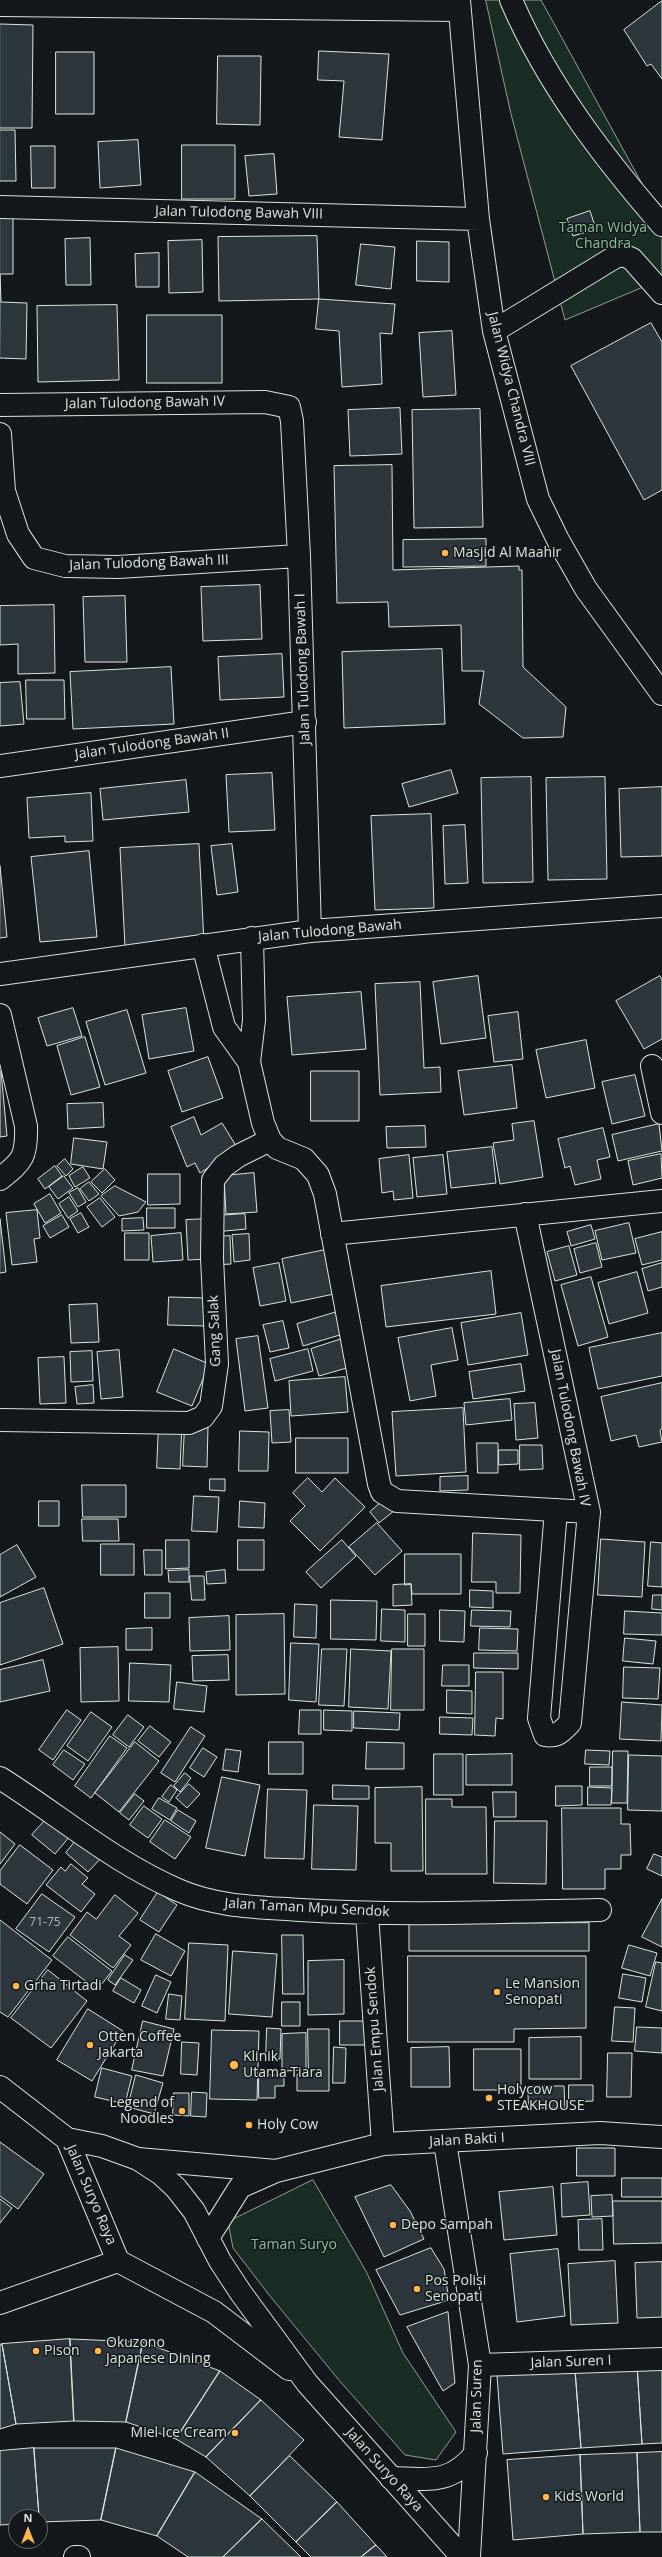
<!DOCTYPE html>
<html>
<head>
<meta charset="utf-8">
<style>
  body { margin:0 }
  #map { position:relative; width:662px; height:2557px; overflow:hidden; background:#14181c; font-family:"Open Sans",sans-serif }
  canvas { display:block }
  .north { position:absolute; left:8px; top:2509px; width:40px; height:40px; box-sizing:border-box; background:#14181c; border:1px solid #626a69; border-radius:50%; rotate:0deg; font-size:11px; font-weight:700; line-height:16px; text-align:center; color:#d8e6dc }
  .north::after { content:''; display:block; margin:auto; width:14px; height:18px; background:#ffb74d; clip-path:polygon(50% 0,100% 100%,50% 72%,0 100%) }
</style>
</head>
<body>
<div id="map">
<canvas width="662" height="2557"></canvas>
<div class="north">N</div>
</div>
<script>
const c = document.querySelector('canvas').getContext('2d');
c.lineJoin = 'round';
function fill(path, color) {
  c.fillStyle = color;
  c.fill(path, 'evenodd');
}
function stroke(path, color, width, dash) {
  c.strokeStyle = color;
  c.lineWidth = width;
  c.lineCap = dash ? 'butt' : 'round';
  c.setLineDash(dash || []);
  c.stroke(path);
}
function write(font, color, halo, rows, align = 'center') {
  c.font = font + ' "Open Sans",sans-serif';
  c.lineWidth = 3;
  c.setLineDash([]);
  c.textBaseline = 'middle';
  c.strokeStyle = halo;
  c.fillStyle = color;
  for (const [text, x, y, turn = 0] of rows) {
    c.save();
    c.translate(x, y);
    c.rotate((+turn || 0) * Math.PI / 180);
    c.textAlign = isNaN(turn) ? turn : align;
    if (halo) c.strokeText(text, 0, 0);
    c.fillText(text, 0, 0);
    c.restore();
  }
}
const green = new Path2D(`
  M486,0H541L662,220V279L565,320L511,114Z
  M313,2180L366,2271L403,2353L456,2432L436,2460L405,2455L338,2379L270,2296L233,2248L228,2222Z`);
fill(green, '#1a2d24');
stroke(green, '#939e99', 1);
const building = new Path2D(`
  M662,1V79L651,64L647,66L624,30Z
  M0,24L33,25L32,128H0Z
  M319,51L389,54L382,140L339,137L344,81L318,80Z
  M56,52H94V114H56Z
  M218,56H261L260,125L217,124Z
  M0,130H15L16,181H0Z
  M138,140L141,185L100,188L98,142Z
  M182,145H235V199H182Z
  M31,146H55V188H32Z
  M274,154L277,194L249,196L245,156Z
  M590,211L596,229L573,236L567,219Z
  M0,213H13V274H0Z
  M317,236L319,299L219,301L218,237Z
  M90,238L91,285H66L65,239Z
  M202,240L203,292L169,293L168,241Z
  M417,241L449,242V282L417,281Z
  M361,244L395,247L391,289L356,285Z
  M159,253V287H136L135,254Z
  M0,275L1,302L27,303L26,359L0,358Z
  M319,299L395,304L392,334L380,333L382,384L342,387L339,331L316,329Z
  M117,305L119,380L38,382L37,306Z
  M147,315H222V383H147Z
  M651,323L662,342V490L644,500L571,366Z
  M452,331L456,395L423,397L419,333Z
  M400,408L402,454L350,456L348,410Z
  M480,409L483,527L414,528L412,410Z
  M392,465L393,570L519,566V570H522L523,667L566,707L563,737L523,738L479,704L484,671H462L461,625L389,627L388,602L337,603L334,466Z
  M486,539V566L403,567V540Z
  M260,585L262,639L203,641L201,587Z
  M125,596L127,662H85L83,597Z
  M54,605L55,673L18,674V644L0,645V606Z
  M442,649L445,724L344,728L342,652Z
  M282,654L284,697L220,700L218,657Z
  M171,667L174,724L73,729L70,672Z
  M26,680H64L65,719H27Z
  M20,682L24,724L0,726V683Z
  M451,770L458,793L409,807L402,784Z
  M272,773L275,830L229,832L226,775Z
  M531,777L533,882L483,883L481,778Z
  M605,777L607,879L548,880L546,778Z
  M186,780L189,812L103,820L100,789Z
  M662,787V856L621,857L619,789Z
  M91,793L93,841L65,842V836L29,838L27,798Z
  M431,814L434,908L375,910L371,816Z
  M465,825L468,883L445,884L443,826Z
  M199,844L204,943L125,947L120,848Z
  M232,844L238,892L217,895L211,846Z
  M89,851L97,937L40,942L31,857Z
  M0,866L7,937L0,938Z
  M478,976L486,1038L441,1044L433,982Z
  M660,976L662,980V1039L644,1049L616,1001Z
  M420,982L424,1068L440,1067L441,1092L380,1095L375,984Z
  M361,992L366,1049L292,1055L287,997Z
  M73,1008L82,1036L47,1046L38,1018Z
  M186,1008L194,1051L149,1059L142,1015Z
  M127,1010L146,1073L105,1085L86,1022Z
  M518,1012L523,1059L494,1062L488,1016Z
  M85,1037L100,1087L71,1095L57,1046Z
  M586,1040L595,1088L546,1098L536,1050Z
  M208,1057L223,1098L182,1112L168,1071Z
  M512,1065L517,1108L464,1115L458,1071Z
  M1,1071L7,1136L0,1137V1072Z
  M311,1071H359V1121H311Z
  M635,1075L645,1116L612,1124L602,1082Z
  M103,1103L104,1127L68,1129L67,1104Z
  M194,1117L201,1135L222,1123L238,1149L200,1173L195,1163L187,1167L171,1127Z
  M534,1121L543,1177L500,1184L493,1143L514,1140L512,1124Z
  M659,1124L662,1151L618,1161L612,1135Z
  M425,1126L426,1147L387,1148L386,1127Z
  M603,1128L610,1157L597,1160L601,1179L575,1185L570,1166L565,1168L558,1139Z
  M74,1138L107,1142L103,1169L71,1164Z
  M492,1147L496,1183L451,1188L447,1152Z
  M661,1154L662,1178L633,1185L628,1161Z
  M409,1155L413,1198L394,1200L393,1191L382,1193L379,1159Z
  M443,1155L447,1194L417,1197L413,1158Z
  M65,1159L73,1169L66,1176L57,1166Z
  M55,1166L62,1176L45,1189L38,1179Z
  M83,1167L90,1178L75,1187L69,1176Z
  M105,1169L115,1180L102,1193L91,1182Z
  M254,1173L257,1212L226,1214L224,1176Z
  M148,1174H180V1204L148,1205Z
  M64,1176L73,1188L58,1199L49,1187Z
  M89,1182L99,1194L89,1201L80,1189Z
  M115,1186L146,1202L138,1212L119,1216L101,1196Z
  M78,1188L86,1202L78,1207L69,1193Z
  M50,1194L61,1213L45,1223L34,1204Z
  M69,1197L78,1211L68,1218L59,1204Z
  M100,1198L115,1217L102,1227L87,1207Z
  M147,1208H175V1228H147Z
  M37,1210L40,1238L34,1239L37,1262L12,1265L6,1213Z
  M81,1213L89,1227L78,1233L70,1219Z
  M245,1214L246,1229L215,1232L214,1216Z
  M62,1215L69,1227L50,1238L43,1226Z
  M143,1218L144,1230L122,1231V1219Z
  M0,1219L6,1272L0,1273Z
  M207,1219L209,1259L188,1260L186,1220Z
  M629,1223L636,1253L602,1260L595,1231Z
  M591,1225L595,1239L571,1246L567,1232Z
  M662,1232V1260L642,1265L635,1239Z
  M125,1233H149V1260H125Z
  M181,1233L183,1260L153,1262L151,1236Z
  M249,1234L250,1260L234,1262L232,1235Z
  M230,1236L231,1264L215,1265L213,1237Z
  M596,1243L602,1267L580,1273L574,1249Z
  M569,1246L577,1275L555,1281L547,1252Z
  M325,1250L334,1294L291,1303L282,1259Z
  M279,1263L286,1301L260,1306L253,1268Z
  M662,1263V1287L648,1291L642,1269Z
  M491,1271L496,1314L386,1327L381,1286Z
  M637,1272L648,1313L609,1324L598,1283Z
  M591,1277L608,1337L578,1346L561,1285Z
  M169,1297L207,1298L206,1326L168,1325Z
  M97,1304L99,1342L71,1343L69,1305Z
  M337,1312L343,1334L303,1346L297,1324Z
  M521,1313L528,1355L468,1365L461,1323Z
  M283,1321L289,1348L270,1352L263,1325Z
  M452,1328L458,1360L431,1365L436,1396L410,1401L398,1338Z
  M662,1333V1376L598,1389L589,1348Z
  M258,1336L268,1408L245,1411L236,1339Z
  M342,1339L350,1367L319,1376L311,1349Z
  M174,1349L209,1364L192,1406L157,1392Z
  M308,1349L313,1371L275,1381L270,1359Z
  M119,1350L123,1397L101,1399L97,1352Z
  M92,1351L93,1381L71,1382L70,1352Z
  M64,1357L66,1403L40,1404L38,1358Z
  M521,1364L525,1391L473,1399L469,1372Z
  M345,1377L348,1412L291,1416L289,1381Z
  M662,1383V1429L660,1430L662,1442L639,1447L636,1435L611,1441L601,1397Z
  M93,1385L94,1403L77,1404L75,1387Z
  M510,1399L512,1420L466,1425L464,1403Z
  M535,1403L538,1438L516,1440L514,1404Z
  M463,1408L466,1472L396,1476L392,1412Z
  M289,1410L291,1442L272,1443L270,1411Z
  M159,1424L182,1425L180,1469L157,1468Z
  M185,1425L208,1426L207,1467L183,1466Z
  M240,1431L269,1432L268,1471H239Z
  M296,1438H348V1473H296Z
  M477,1443H498V1473H478Z
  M520,1445H542L543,1469L520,1470Z
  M499,1450H518V1464L499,1465Z
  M468,1476V1490L440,1491V1477Z
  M308,1478L322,1492L335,1478L365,1507L320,1551L290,1521L305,1506L293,1493Z
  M210,1479H225V1491L210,1490Z
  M82,1485H126V1517H83Z
  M194,1496L219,1497L217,1532L192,1531Z
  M385,1499L395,1510L379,1523L370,1512Z
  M39,1501H59V1526H39Z
  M240,1501L265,1503L264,1528L239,1527Z
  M82,1519H118L119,1541H83Z
  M377,1523L402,1551L375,1575L349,1547Z
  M473,1533L521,1535L520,1593H496V1582H472Z
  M601,1539L645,1542L642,1597L598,1595Z
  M166,1540H189V1568L166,1569Z
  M238,1540H264V1570H238Z
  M342,1540L356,1556L321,1588L306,1572Z
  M651,1542L662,1543V1587L648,1586Z
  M101,1544H134V1575H101Z
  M17,1545L36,1577L0,1597V1555Z
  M144,1550H162V1575H145Z
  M405,1554H461V1594H412L411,1584L405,1585Z
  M189,1570V1582H169L168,1571Z
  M225,1570L226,1583L207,1584L206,1572Z
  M190,1576H204L205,1600H192Z
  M411,1584L412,1605L393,1606V1585Z
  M44,1588L63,1644L0,1665V1603Z
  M470,1590L493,1591V1608L470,1607Z
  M145,1593H170V1618H145Z
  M653,1595H662V1610L652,1609Z
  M331,1600L377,1601L376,1640L331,1639Z
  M295,1604L317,1605L316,1638L294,1637Z
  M382,1609L405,1610V1642L381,1641Z
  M440,1610L465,1611L464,1642L440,1641Z
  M472,1610L511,1611L510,1627L471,1626Z
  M625,1611L662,1613V1635L624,1634Z
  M284,1614L285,1694L236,1695V1615Z
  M408,1614H425V1646H408Z
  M229,1616L230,1650L190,1651L189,1618Z
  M152,1628V1650H126V1629Z
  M480,1628L518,1629L517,1651L479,1650Z
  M625,1638L656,1641L653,1664L623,1661Z
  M291,1643L319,1644L316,1702L289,1700Z
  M118,1647L119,1701L81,1702L80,1648Z
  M322,1649H347L344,1706L319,1705Z
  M351,1649L391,1651L388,1709L349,1707Z
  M392,1649H424V1710H391Z
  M474,1653H518V1669L474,1668Z
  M228,1655L229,1680L193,1681L192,1656Z
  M43,1660L50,1691L0,1702V1670Z
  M130,1663L171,1665L169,1702L129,1701Z
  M443,1665H469V1686H442Z
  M624,1667L660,1668L658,1699L623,1698Z
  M476,1672H503V1719L496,1718L495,1736L475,1735Z
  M177,1682L207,1686L204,1712L174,1709Z
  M447,1690L472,1691V1714L447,1713Z
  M622,1702L662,1705L661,1741L620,1739Z
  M67,1710L81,1720L53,1760L39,1750Z
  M300,1710H321V1734H299Z
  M324,1710L352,1711V1731L324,1730Z
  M354,1711L400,1713L399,1730L354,1728Z
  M91,1712L112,1727L88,1761L67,1746Z
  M128,1715L144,1727L129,1747L113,1735Z
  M440,1717L473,1718L472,1735L440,1734Z
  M150,1726L171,1742L159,1757L138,1741Z
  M191,1727L205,1736L175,1782L161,1773Z
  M110,1736L127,1748L91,1798L75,1786Z
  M135,1742L159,1761L119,1812L95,1793Z
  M269,1742H303V1774H269Z
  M367,1742L404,1743V1769H366Z
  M203,1748L217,1757L204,1777L190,1768Z
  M226,1749L241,1751L238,1772L223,1770Z
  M64,1750L85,1764L73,1780L53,1765Z
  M586,1750L610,1751L609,1765L585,1764Z
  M613,1751H628L627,1803H612Z
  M434,1754H463V1795H434Z
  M512,1754V1785H466V1755Z
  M629,1755L662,1756V1811L628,1810Z
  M590,1767H612V1786H590Z
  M185,1773L191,1778L180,1792L174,1786Z
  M222,1777L260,1785L245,1856L206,1848Z
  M189,1784L200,1794L187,1808L176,1798Z
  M171,1785L177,1790L169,1802L162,1797Z
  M333,1785L369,1786V1799H333Z
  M556,1786H582V1805L556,1806Z
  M422,1787L423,1871H391V1843H375V1788Z
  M588,1787L612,1788L611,1805H588Z
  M268,1789L307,1790L304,1859L265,1858Z
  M493,1792H516V1817H494Z
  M135,1794L144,1801L129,1820L120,1813Z
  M159,1798L177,1808L170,1820L152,1809Z
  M426,1799H452V1807H486L487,1874H426Z
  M314,1805L358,1806L356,1870L312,1869Z
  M144,1806L162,1819L148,1838L130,1825Z
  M562,1808H621V1824H630L631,1855H621V1869H605V1889H563Z
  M178,1810L196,1821L189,1833L171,1821Z
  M48,1817L70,1836L55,1854L32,1835Z
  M165,1820L191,1837L175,1859L150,1842Z
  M495,1821H547L546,1884L494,1883Z
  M0,1832L15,1844L0,1864Z
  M78,1838L101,1858L88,1872L66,1853Z
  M20,1845L53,1870L27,1904L0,1884V1871Z
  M654,1854L662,1857V1876L647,1869Z
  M71,1864L88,1878L82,1884L95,1894L81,1912L46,1885L61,1867L65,1871Z
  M158,1892L177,1905L159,1932L140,1920Z
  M42,1894L75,1917L49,1952L16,1929Z
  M115,1895L138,1913L119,1936L131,1945L113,1968L70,1935L87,1912L96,1919Z
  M662,1899V1947L642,1937Z
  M0,1920L52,1960L8,2017L0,2012Z
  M589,1923V1951H409V1924Z
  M156,1934L185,1951L171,1976L141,1960Z
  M282,1935H303L304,1994H283Z
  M68,1937L112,1971L97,1990L53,1956Z
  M189,1943L228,1945L225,2021L185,2019Z
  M629,1945L657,1953L650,1976L622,1968Z
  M233,1951L277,1954L272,2017L229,2014Z
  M125,1955L133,1960L115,1985L108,1980Z
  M408,1956H586V2028L514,2029V2042H408Z
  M344,1960V2014L308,2015V1961Z
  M656,1962L662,1963V2011L646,2007Z
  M48,1970L87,2001L51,2048L11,2018Z
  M623,1974L646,1978L642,2002L619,1998Z
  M156,1975L171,1982L157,2013L142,2006Z
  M121,1978L141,1990L134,2003L113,1991Z
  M169,1994L182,1996L180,2020L166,2019Z
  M282,2002H300V2026H282Z
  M615,2007L635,2008L633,2042L612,2041Z
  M88,2009L123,2031L92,2081L57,2060Z
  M143,2021L174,2029L163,2076L132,2070Z
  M340,2021H369L368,2045H340Z
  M637,2027L662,2028V2053L635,2051Z
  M267,2028L281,2029L280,2059L266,2058Z
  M308,2029H329V2091H297V2074H308Z
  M212,2030L259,2031L257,2100L210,2099Z
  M306,2033V2070L282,2071V2034Z
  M581,2037V2079H529V2038Z
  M182,2042L199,2043L197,2075L181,2074Z
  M334,2047L346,2048L345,2083H333Z
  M449,2047L450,2087H411V2048Z
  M474,2049H521V2090H474Z
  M608,2053H632L631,2097H607Z
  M102,2068L132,2076L125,2104L95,2097Z
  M136,2075L163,2083L154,2114L128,2107Z
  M259,2075H284V2086H275V2098H259Z
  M569,2085H593V2101L569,2102Z
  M528,2086H564L565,2108H529Z
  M192,2092L207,2093L206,2117L191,2116Z
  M174,2093H189V2116L173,2115Z
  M0,2142L44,2174L18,2209L0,2196Z
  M577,2148H615V2176H577Z
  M622,2178H662V2197H622Z
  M588,2182L590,2215L562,2217L561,2184Z
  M391,2185L410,2211L424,2239L384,2257L355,2197Z
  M553,2187L557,2235L504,2240L499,2192Z
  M612,2195L613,2216L592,2217L591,2196Z
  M0,2199L12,2208L0,2223Z
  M613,2201H662V2243L614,2244Z
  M602,2219L603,2250H579L578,2220Z
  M431,2248L444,2269L449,2300L400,2315L376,2270Z
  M558,2249L565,2316L517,2322L510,2254Z
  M615,2261L618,2323L571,2325L568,2264Z
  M662,2262V2317L637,2318L635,2263Z
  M448,2312L455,2383L443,2391L407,2327Z
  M70,2339L74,2421L16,2424L2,2344Z
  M70,2339L143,2342L126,2422L74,2421Z
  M143,2342L220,2371L176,2439L126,2422Z
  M2,2344L16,2424L0,2429V2345Z
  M662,2364V2443L642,2444L637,2365Z
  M637,2365L642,2444L581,2448L575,2370Z
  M575,2370L581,2448L503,2454L497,2376Z
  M220,2371L261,2400L206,2457L176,2439Z
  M261,2400L304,2440L250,2496L206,2457Z
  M34,2448L39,2517H16V2524L0,2525V2451Z
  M34,2448H116L101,2520L40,2522Z
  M116,2448L195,2472L157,2536L101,2520Z
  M662,2452V2532H640L637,2453Z
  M637,2453L640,2532L583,2534L580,2455Z
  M580,2455L583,2534L513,2540L507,2460Z
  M290,2456L337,2502L296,2542L250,2496Z
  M195,2472L262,2519L223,2557H188L157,2536Z
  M337,2502L376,2545L361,2557H311L296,2542Z
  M262,2519L301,2557H223Z
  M376,2545L387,2557H361Z`);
fill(building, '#2c363c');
stroke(building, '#d8e6dc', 1);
const minor = new Path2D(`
  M459,0L478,219L494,331L538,499L558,540L586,589L662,694
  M511,0C547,84 603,157 662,225
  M0,5L459,10
  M0,207L478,219
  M494,331L615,257L623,255L632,259L662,293
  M0,405L265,402L289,407L292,421L299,556L310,931
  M0,434L4,491L18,534L34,558L65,566L118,567L299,556
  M0,766L305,722
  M252,938L254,1020L249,1062L263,1123L270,1140L277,1148L304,1159L318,1175L325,1194L379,1484L382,1492L397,1501L589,1512
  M203,945L224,1027L249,1062
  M0,974L310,931L662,906
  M0,1015L26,1126C27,1156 23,1161 0,1179
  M652,1066L662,1113
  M525,1214L589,1512L570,1723C561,1732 557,1737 545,1735L539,1718L556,1510
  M332,1234L662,1201
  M0,1420L189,1423L203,1417L211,1406L217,1364L212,1258L213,1180L224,1166L238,1156L270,1140
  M0,1778C59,1815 113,1862 178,1890C217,1907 258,1907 300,1910C400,1916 500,1912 600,1910
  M367,1914L383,2144
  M445,2142L480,2365L469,2557
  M138,2159L276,2171
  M208,2238L240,2187L276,2171L383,2144L600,2133L662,2137
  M0,2303L118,2261
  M480,2365L662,2359
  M391,2478C429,2479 450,2485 476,2453
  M75,2557H79`);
const major = new Path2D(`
  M0,2087L67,2139L102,2146L138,2159L161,2174L176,2188L194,2211L220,2261L241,2293L307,2383L462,2557
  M67,2139L118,2261L214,2312L289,2369`);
stroke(minor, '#d8e6dc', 24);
stroke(major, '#d8e6dc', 24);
stroke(minor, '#14181c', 22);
stroke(major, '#14181c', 22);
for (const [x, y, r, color] of [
  [445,553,4,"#ffb74d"],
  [16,1986,4,"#ffb74d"],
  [497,1992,4,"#ffb74d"],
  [90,2045,4,"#ffb74d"],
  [234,2065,5,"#ffb74d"],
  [489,2098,4,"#ffb74d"],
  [182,2111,4,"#ffb74d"],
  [249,2125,4,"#ffb74d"],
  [393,2225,4,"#ffb74d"],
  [417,2289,4,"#ffb74d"],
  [36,2351,4,"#ffb74d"],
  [98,2351,4,"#ffb74d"],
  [235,2433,4,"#ffb74d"],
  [546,2497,4,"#ffb74d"]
]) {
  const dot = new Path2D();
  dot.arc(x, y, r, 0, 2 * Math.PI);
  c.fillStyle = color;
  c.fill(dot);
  stroke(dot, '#14181c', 1.5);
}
write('12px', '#adbab4', null, [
  ["71-75",45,1923]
]);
write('14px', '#d8e6dc', '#14181c', [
  ["Jalan Tulodong Bawah VIII",239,213,1],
  ["Jalan Widya Chandra VIII",511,389,76],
  ["Jalan Tulodong Bawah IV",145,403,-1],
  ["Jalan Tulodong Bawah III",149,563,-2],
  ["Jalan Tulodong Bawah I",303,669,-92],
  ["Jalan Tulodong Bawah II",152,744,-8],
  ["Jalan Tulodong Bawah",330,931,-5],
  ["Gang Salak",215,1331,-92],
  ["Jalan Tulodong Bawah IV",570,1428,79],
  ["Jalan Taman Mpu Sendok",307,1908,3],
  ["Jalan Empu Sendok",375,2029,-94],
  ["Jalan Bakti I",467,2140,-3],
  ["Jalan Suryo Raya",91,2195,67],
  ["Jalan Suren I",571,2362,-2],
  ["Jalan Suren",477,2396,-89],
  ["Jalan Suryo Raya",384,2470,48]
]);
write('14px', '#8ac095', '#14181c', [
  ["Taman Widya",603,228],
  ["Chandra",603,244],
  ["Taman Suryo",294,2245]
]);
write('14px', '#d8e6dc', '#14181c', [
  ["Masjid Al Maahir",453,553],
  ["Le Mansion",505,1984],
  ["Senopati",505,2000],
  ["Grha Tirtadi",24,1986],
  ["Otten Coffee",98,2037],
  ["Jakarta",98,2053],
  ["Klinik",243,2057],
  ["Utama Tiara",243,2073],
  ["Holycow",497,2090],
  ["STEAKHOUSE",497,2106],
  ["Legend of",174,2103,"right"],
  ["Noodles",174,2119,"right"],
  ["Holy Cow",257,2125],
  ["Depo Sampah",401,2225],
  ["Pos Polisi",425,2281],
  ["Senopati",425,2297],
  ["Okuzono",106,2343],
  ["Japanese Dining",106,2359],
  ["Pison",44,2351],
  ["Miel Ice Cream",227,2433,"right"],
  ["Kids World",554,2497]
], 'left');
</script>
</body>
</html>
